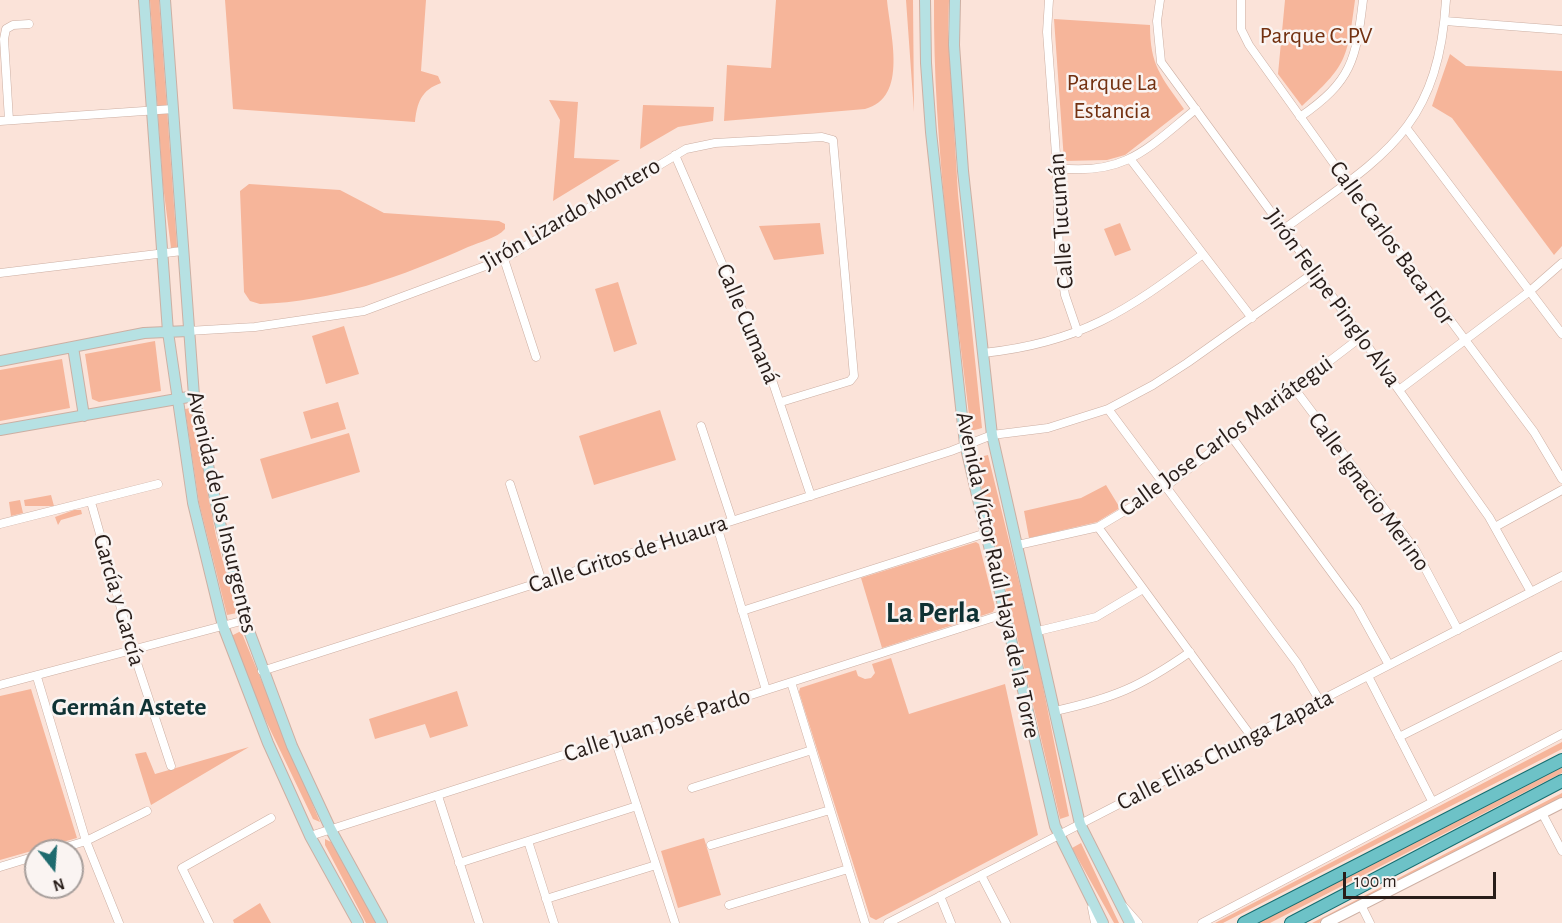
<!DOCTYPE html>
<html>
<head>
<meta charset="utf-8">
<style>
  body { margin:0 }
  #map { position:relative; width:1562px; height:923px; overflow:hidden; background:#fbe3d9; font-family:"Alegreya Sans",sans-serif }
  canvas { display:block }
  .north { position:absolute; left:24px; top:839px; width:60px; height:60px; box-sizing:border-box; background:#faf4f2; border:2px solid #a69e9b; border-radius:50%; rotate:163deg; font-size:16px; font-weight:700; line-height:24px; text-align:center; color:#281d19 }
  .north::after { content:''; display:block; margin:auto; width:21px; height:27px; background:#1f6b6f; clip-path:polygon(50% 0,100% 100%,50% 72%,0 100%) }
  .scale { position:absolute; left:1343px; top:872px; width:153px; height:27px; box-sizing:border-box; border:3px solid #281d19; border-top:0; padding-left:8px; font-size:18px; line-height:21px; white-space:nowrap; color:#281d19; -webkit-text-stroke:4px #faf4f2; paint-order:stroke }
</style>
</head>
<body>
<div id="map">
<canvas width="1562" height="923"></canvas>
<div class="north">N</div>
<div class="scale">100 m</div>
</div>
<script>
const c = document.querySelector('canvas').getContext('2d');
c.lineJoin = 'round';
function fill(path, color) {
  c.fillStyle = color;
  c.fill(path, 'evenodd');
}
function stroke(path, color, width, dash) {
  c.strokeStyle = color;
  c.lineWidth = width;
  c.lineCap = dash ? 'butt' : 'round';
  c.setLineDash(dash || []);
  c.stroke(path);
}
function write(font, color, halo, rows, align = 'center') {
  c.font = font + ' "Alegreya Sans",sans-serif';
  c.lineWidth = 5;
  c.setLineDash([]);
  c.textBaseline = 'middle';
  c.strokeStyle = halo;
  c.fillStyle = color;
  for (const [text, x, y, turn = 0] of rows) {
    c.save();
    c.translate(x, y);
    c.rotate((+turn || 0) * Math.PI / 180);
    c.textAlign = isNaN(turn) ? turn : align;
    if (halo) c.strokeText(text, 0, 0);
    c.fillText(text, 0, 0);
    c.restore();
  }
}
fill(new Path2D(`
  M150,0H159L177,247L171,248L163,185Z
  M225,0H426L421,71L438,76L441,83C421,90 417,103 415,122L233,109Z
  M776,0H887C890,34 909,98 865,109L724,121L727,65L771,68Z
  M906,0H913L914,112Z
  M934,0H949L948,30L958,194L982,428L971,431C954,287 933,145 934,0Z
  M1285,0H1355C1347,60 1347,65 1302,106L1278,74Z
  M1054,19L1150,25C1150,66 1161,76 1184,109L1125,155L1107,160L1064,161Z
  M1450,54L1466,66L1562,71V246L1554,255L1452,118L1432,106Z
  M549,100L578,102L574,158L620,160L553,201L560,120Z
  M643,105L714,107L713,121L678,127L640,149Z
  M249,184L340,190L384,213L499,221L505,224V229C497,238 480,242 468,247C403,276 332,302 260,304L250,301L244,292L240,191Z
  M820,223L824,254L774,260L759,226Z
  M1120,223L1131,250L1115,256L1104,229Z
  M618,282L637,344L614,352L595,289Z
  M344,326L359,374L326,384L312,336Z
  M155,341L161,391L99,402L92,399L85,354Z
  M62,359L70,408L0,421V370Z
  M338,402L346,429L311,439L303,412Z
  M191,408L216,536L237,613L227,615L199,503L185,409Z
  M660,410L676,460L594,485L579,436Z
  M349,433L360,472L272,499L260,459Z
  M988,455L1035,647L1069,816L1060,819L975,458Z
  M1106,485L1120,508L1097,522L1029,538L1024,511L1081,498Z
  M51,495L54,506H25L24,500Z
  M20,500L23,513L11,516L9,502Z
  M74,510H81L82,514L61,520L58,525L55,517Z
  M976,542L979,544L995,607L993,612L882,648L861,578Z
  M241,631L320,822L313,819L255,698L231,636Z
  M891,658L909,714L1005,684L1038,835L876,920L870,917L799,692L800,688L856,670L858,676L865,679L871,678L875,673L872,664Z
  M31,689L77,838L0,860V696Z
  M457,691L468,726L430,738L425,724L375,739L369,719Z
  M1562,742V749L1223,923H1215Z
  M249,747L151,805L135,754L146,752L155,774Z
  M1562,765V773L1270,923H1258Z
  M1562,793V798L1319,923H1312Z
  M704,838L721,895L678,908L661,851Z
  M325,839L331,842L377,923H366L325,845Z
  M1081,843L1119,923H1114L1072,848Z
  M260,903L271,923H234L233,920Z`), '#f6b59a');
const minor = new Path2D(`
  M1049,0L1047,32L1057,168L1059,256L1065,295L1078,333
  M1160,0L1157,21L1161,62L1315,272L1489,517L1531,592
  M1241,0V29L1249,45L1347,182L1534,432L1562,479
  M1445,21L1562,30
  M1300,117C1352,81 1356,60 1363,0
  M9,120L4,39L6,29L13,25L29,24
  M0,121L173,109
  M1407,129L1562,334
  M675,155L770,374L811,496
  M1131,160L1252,318
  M1057,168C1125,176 1147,149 1196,109
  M1284,229C1381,157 1438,132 1446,0
  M504,259L536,357
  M0,273L182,251
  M188,331L255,327L364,311L504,259L686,149L715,143L822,137L833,140L854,376L850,381L781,402
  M983,353C1080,343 1127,311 1203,254
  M1294,388L1416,551L1458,630
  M1399,390L1530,291L1562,263
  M1108,409L1297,663L1320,701
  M701,426L732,520
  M1231,436L1357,607L1389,665
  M510,484L542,582
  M91,502L133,651L171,766
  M0,524L158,484
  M717,526L766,690
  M1098,527L1251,736
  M1495,527L1562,490
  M1018,545L1098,527L1165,487L1361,337
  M742,611L986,533
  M1038,631L1096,617L1143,589
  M262,671L951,451L992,435L1048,428L1108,409L1153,385L1187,363L1315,272
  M1368,676L1432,801
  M37,677L86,841L119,923
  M791,682L865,923
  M0,685L245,620
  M1055,711C1114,698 1140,687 1190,652
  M1399,737L1561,656
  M615,739L675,923
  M692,788L812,750
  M438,796L479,923
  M1542,813L1562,851
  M310,836L1004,614
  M528,841L554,923
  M711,845L830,810
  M53,851L86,841L147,811
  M459,863L637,806
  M0,867L36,856
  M981,875L1006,923
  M940,896L951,923
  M546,899L656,865
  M729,905L848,869
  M1361,905L1370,923
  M1123,906L1138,923
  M1092,908L1095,923
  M209,923L182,868L271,818
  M888,923L1562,576
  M1202,923L1562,734`);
const tertiary = new Path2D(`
  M1326,923L1562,803`);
const secondary = new Path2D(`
  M144,0L168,332L193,503L223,626L268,743L310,836L358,923
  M165,0L194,396L219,519L245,620L292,746L331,830L382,923
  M925,0L926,63L931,132L965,444L1055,826L1103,923
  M955,0L954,45L963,171L992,435L1080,824L1130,923
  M73,347L84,416
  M0,361L144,333L188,331
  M0,430L194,396`);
const primary = new Path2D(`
  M1244,923L1562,760
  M1291,923L1562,781`);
stroke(minor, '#ccafa3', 9);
stroke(tertiary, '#ccafa3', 12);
stroke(secondary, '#ccafa3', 12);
stroke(primary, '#166e71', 14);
stroke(minor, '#fff', 8);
stroke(tertiary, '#fff', 10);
stroke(secondary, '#b6e1e3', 10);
stroke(primary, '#6dc2c7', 12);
write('24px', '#733111', '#faf4f2', [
  ["Parque C.P.V",1316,36],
  ["Parque La",1112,83],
  ["Estancia",1112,111]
]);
write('24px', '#281d19', '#faf4f2', [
  ["Jirón Lizardo Montero",571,214,-30],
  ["Calle Tucumán",1061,221,-94],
  ["Calle Carlos Baca Flor",1392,243,54],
  ["Jirón Felipe Pinglo Alva",1333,298,54],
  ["Calle Cumaná",748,324,67],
  ["Calle Jose Carlos Mariátegui",1226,436,-36],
  ["Calle Ignacio Merino",1369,492,54],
  ["Avenida de los Insurgentes",222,512,77],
  ["Calle Gritos de Huaura",628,554,-18],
  ["Avenida Víctor Raúl Haya de la Torre",998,575,78],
  ["García y García",119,600,74],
  ["Calle Juan José Pardo",657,725,-18],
  ["Calle Elias Chunga Zapata",1225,750,-27]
]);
write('bold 26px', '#0f3234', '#faf4f2', [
  ["Germán Astete",129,707]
]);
write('bold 30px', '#0f3234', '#faf4f2', [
  ["La Perla",933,613]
]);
</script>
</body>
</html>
